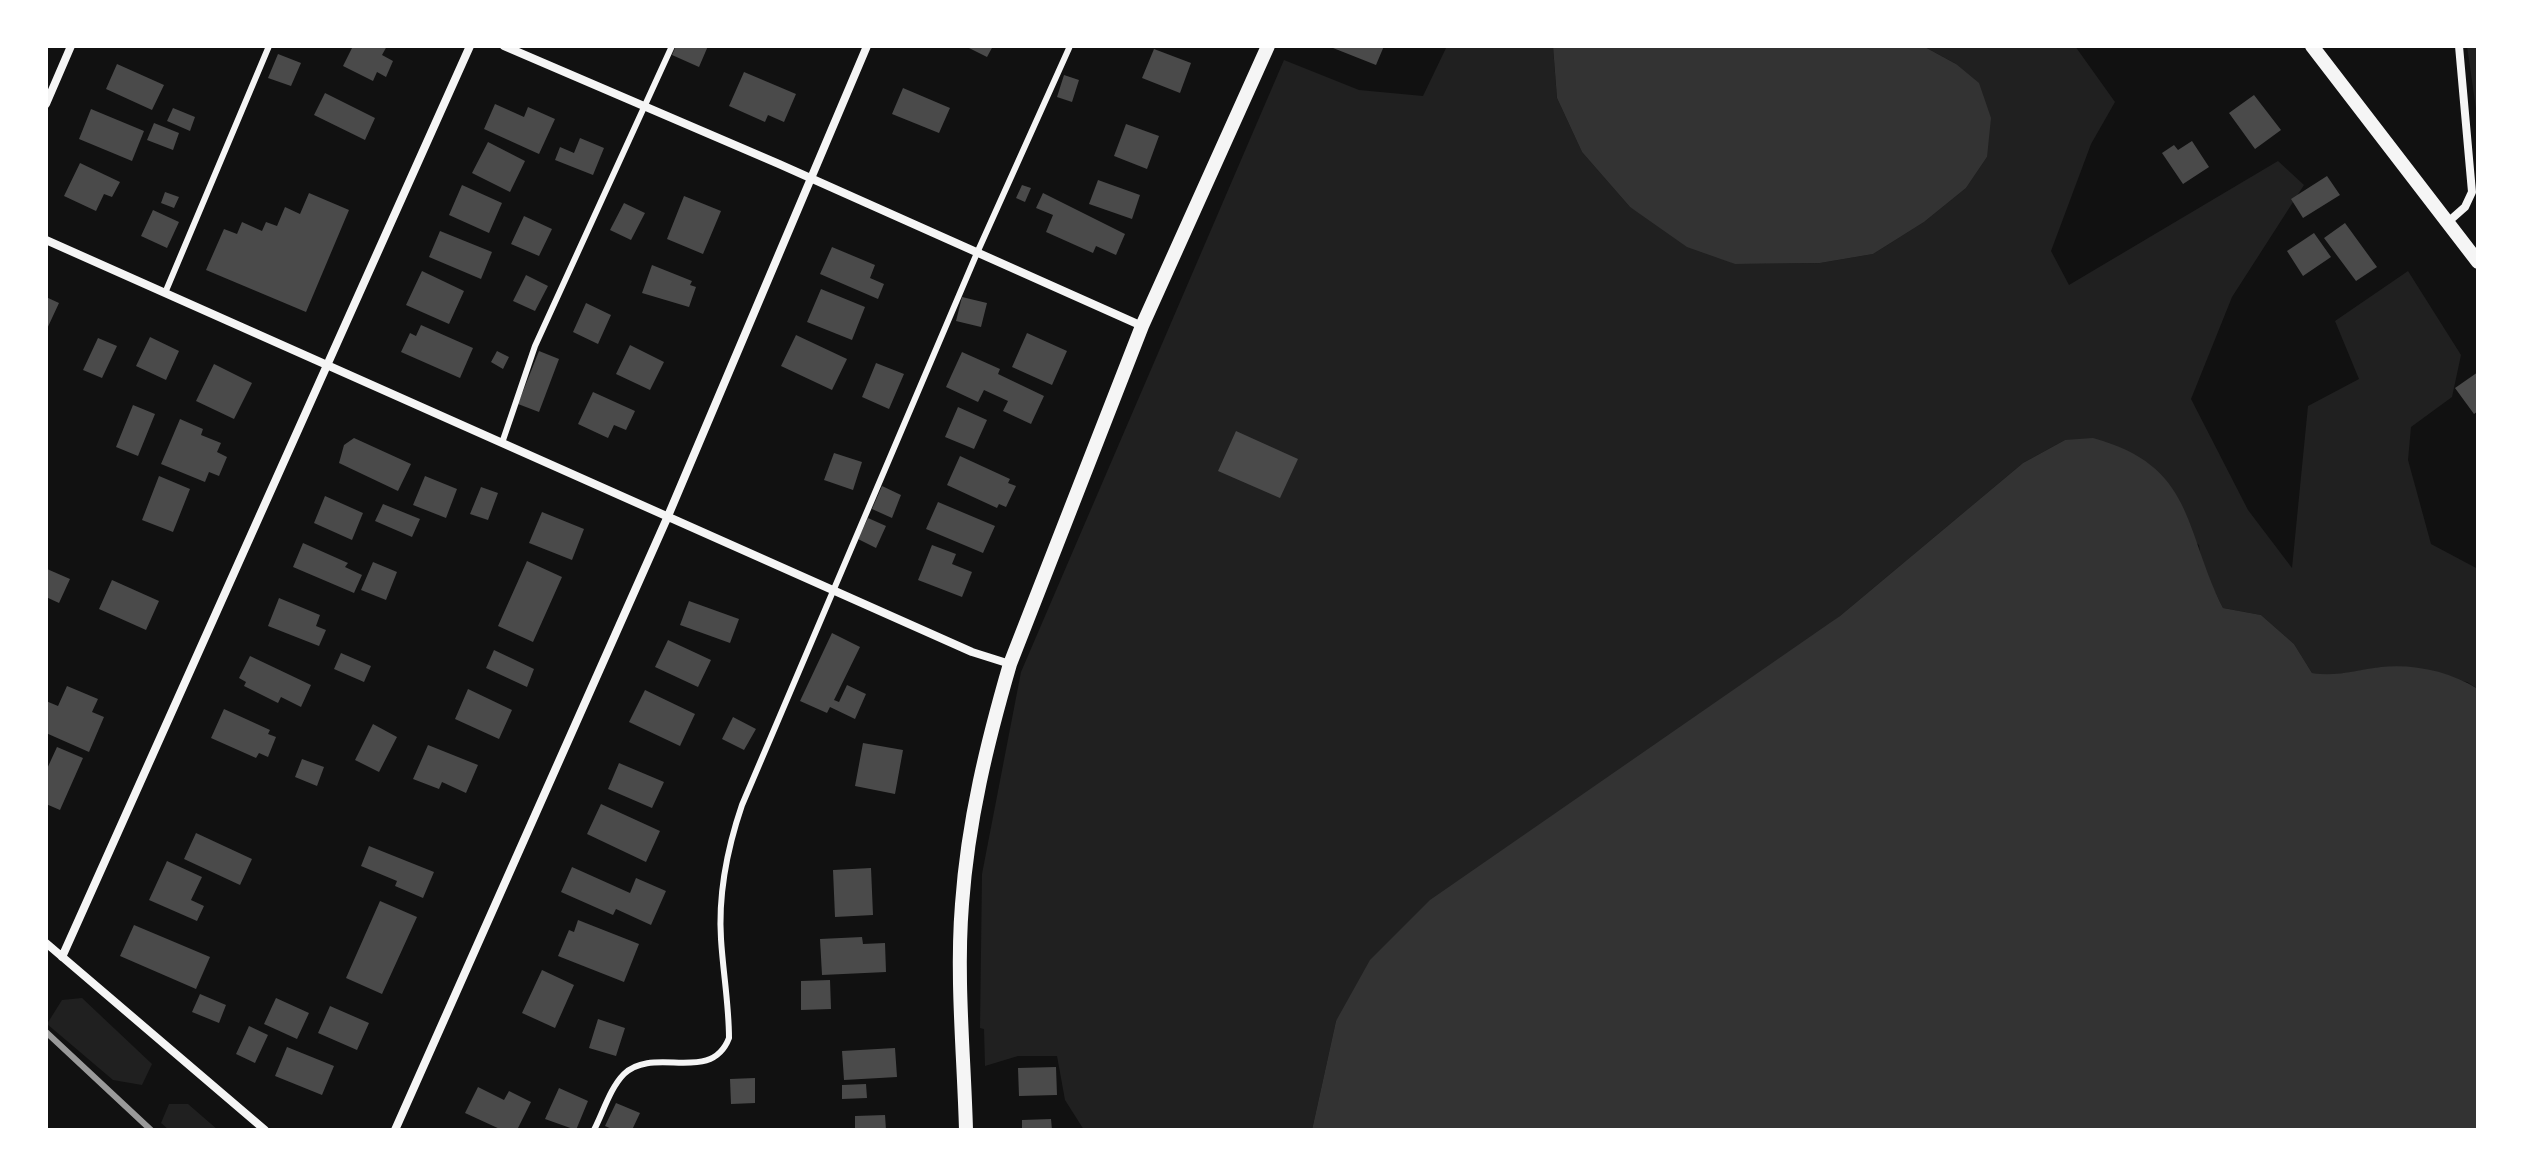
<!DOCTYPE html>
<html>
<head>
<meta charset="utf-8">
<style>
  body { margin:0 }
  #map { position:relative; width:2524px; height:1176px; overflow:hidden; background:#111; font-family:"Playfair Display",serif }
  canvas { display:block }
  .frame { position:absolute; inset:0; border:48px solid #fff; pointer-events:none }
</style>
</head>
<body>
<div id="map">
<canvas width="2524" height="1176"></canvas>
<div class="frame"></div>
</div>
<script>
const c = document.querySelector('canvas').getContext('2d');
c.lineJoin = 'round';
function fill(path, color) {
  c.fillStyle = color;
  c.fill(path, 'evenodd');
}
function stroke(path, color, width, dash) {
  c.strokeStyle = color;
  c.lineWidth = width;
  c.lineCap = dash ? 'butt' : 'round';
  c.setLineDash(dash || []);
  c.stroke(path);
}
fill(new Path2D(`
  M1447,46H1553L1557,98L1582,152L1630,207L1735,264L1820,263L1873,254L1924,222L1966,188L1987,157L1956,64L1923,46H2075L2115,102L2091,144L2051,251L2069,285L2278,161L2304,185L2232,297L2191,399L2248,510L2292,568L2308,406L2359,379L2335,321L2408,271L2461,355L2452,397L2411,427L2408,460L2431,544L2478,569V689L2467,682L2382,667L2329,676L2312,673L2294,644L2261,615L2223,608L2202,566L2199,545L2065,440L2023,463L1840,616L1336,1021L1312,1130H1084L1065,1100L1057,1056H1018L985,1066L984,1029L980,1028L982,874L1021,672L1284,60L1359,90L1423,96Z
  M2467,46H2478V125V123Z
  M82,998L152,1064L142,1085L113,1080L47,1024L62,1000Z
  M169,1104H188L218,1130H169L161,1123Z`), '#202020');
fill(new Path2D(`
  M1553,46H1923L1956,64L1979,83L1991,118L1987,157L1966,188L1924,222L1873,254L1820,263L1735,264L1687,247L1630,207L1582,152L1557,98Z
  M2093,438C2195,466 2183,528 2223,608L2261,615L2294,644L2312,673C2336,677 2357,670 2381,667C2415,664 2448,671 2478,689V1130H1312L1336,1021L1370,960L1430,900L1840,616L2023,463L2065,440Z`), '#333');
fill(new Path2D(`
  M353,46H387L382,55L393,61L386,77L377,72L373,81L343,66Z
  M676,46H708L699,67L672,55Z
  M965,46H993L987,57Z
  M1328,46H1384L1376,65Z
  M1154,49L1191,63L1180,93L1142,78Z
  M278,54L301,63L291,86L268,78Z
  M117,64L164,85L152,110L106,89Z
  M744,72L796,94L784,122L768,115L765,122L729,106Z
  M1064,75L1079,80L1072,102L1057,97Z
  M903,88L950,108L939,133L892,114Z
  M325,93L375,118L365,140L314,115Z
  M2254,95L2281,130L2255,149L2229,113Z
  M495,104L524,117L528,107L555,119L539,154L484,129Z
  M173,108L195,117L190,131L167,121Z
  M91,109L144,131L132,161L79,139Z
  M154,123L179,133L173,150L147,140Z
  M1126,124L1159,136L1147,169L1114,156Z
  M580,138L604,148L593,175L555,160L560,147L574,153Z
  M2192,141L2209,167L2183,184L2162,153L2174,145L2178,150Z
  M488,142L525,161L510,192L472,173Z
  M80,163L120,182L112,197L104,194L96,211L64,196Z
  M2327,176L2340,195L2303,218L2291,199Z
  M1098,180L1140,195L1132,219L1089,204Z
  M462,185L502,203L489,233L449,215Z
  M1022,185L1031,188L1025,202L1016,198Z
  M165,192L179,197L174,208L161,203Z
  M309,193L349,210L306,312L206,270L224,229L237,234L242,222L262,231L266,222L277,226L285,207L300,214Z
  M1043,193L1125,234L1116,255L1096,246L1093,253L1046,232L1053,215L1036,208Z
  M684,196L721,211L703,254L667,239Z
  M624,203L645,213L631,240L610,230Z
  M153,210L179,222L167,248L141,236Z
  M524,216L552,229L539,256L511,244Z
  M2345,223L2377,267L2356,281L2324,238Z
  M440,231L492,252L481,279L429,257Z
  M2314,233L2331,257L2303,276L2287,251Z
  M832,247L875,265L870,278L884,284L878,299L820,274Z
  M652,265L692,281L690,285L696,287L689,307L642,293Z
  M422,271L464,291L449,324L406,305Z
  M526,275L548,286L535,311L513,301Z
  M821,289L865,307L852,340L807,322Z
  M46,297L59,303L46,331Z
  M962,297L987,303L981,327L956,321Z
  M586,303L611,315L598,344L573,332Z
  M421,325L473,348L460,378L401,352L410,333L416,336Z
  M1027,333L1067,351L1052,385L1012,367Z
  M796,335L847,359L832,390L781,366Z
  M150,337L179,351L166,380L136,366Z
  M98,338L117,346L102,378L83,370Z
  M630,345L664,362L650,390L616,374Z
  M497,351L509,357L503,369L491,362Z
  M539,351L559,359L539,412L518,404Z
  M962,352L1000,369L998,374L1044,396L1031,424L1003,411L1008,401L984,390L978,402L946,387Z
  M876,363L904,374L889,409L862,397Z
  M214,364L252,383L234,419L196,401Z
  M2478,372V411L2474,414L2455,388Z
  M593,392L635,411L626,430L614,425L608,438L578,424Z
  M133,405L155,414L138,456L116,447Z
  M958,407L987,420L974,449L945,437Z
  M180,419L203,429L201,435L221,443L217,452L227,457L219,476L209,472L205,482L161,464Z
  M1236,431L1298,459L1280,498L1218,471Z
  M354,438L411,464L398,491L339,463L344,445Z
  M834,453L862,462L853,490L824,480Z
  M960,456L1010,479L1008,483L1016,486L1006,507L999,504L997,508L947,485Z
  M159,476L190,489L173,532L142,520Z
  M425,476L457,489L446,518L413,505Z
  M882,486L901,495L892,518L872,509Z
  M481,487L498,493L488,520L470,514Z
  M325,496L363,513L352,540L314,523Z
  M938,502L995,526L983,553L926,529Z
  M383,504L420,519L412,537L375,521Z
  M542,512L584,529L572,560L529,543Z
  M868,518L886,526L876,548L858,539Z
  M303,543L348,563L345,567L362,575L354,593L293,567Z
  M932,545L956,554L952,564L972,572L962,597L918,580Z
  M527,561L562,577L533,642L498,626Z
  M373,562L397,572L386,600L361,590Z
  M47,569L70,579L59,603L46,597Z
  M112,580L159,601L146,630L99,609Z
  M279,598L320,615L316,626L326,630L319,646L268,626Z
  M689,601L739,619L730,643L680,625Z
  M832,633L860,647L834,700L839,702L847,685L866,694L855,719L830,707L827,713L800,701Z
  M668,640L711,660L698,687L655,667Z
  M494,650L534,669L527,687L486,668Z
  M341,653L371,666L364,682L334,669Z
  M250,656L311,685L301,707L281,697L278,703L244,686L246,682L239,678Z
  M67,686L98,699L92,712L104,717L89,752L46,733V701L58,706Z
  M468,689L512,710L499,739L455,719Z
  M645,690L695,714L680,746L629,722Z
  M224,709L270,730L268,734L276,737L268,757L259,753L256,758L211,738Z
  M733,717L756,729L744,750L722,739Z
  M373,724L397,737L379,772L355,760Z
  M863,743L903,750L895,794L855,786Z
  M428,745L478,765L466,793L442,782L439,789L413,779Z
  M57,747L83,758L60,810L46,804V771Z
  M302,759L324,767L317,786L295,777Z
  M619,763L664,782L652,808L608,789Z
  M601,804L660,831L646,862L587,834Z
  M196,833L252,859L240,885L184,859Z
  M369,846L434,872L423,898L395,886L397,881L361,866Z
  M167,861L202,877L191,900L204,906L197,921L149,900Z
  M572,867L630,893L636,878L666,891L651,925L616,909L613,915L561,892Z
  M871,868L873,915L835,917L833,870Z
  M380,901L417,917L382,994L346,978Z
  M578,920L639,944L624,982L558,956L569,930L574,932Z
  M134,925L210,957L196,989L120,956Z
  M862,937L863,944L885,943L886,972L822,975L820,939Z
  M542,970L574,985L555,1028L522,1013Z
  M830,980L831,1009L801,1010V981Z
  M200,994L226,1005L219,1023L192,1012Z
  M276,998L309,1013L297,1039L264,1024Z
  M330,1006L369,1023L357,1050L318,1033Z
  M598,1019L625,1028L616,1056L589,1048Z
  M249,1026L268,1035L255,1063L236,1054Z
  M287,1047L334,1066L322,1095L275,1076Z
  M895,1048L897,1077L844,1080L842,1051Z
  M1056,1067L1057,1095L1019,1096L1018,1068Z
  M755,1078V1103L731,1104L730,1079Z
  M866,1084L867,1098L842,1099V1085Z
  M478,1087L504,1100L509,1091L531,1102L517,1130H502L465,1113Z
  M559,1088L588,1101L576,1130L545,1119Z
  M616,1103L640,1113L632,1130H614L605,1126Z
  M885,1115L886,1130H855V1116Z
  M1051,1119L1052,1130H1022V1120Z`), '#4a4a4a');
stroke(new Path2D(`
  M165,293L269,46
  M502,443L535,346L672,46
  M594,1130C603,1113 610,1088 624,1074C654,1045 711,1085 729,1038C729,1005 723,972 721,939C718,892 727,849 742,805L977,253L1070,46`), '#f5f5f5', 6);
stroke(new Path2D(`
  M504,46L779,164L1142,326
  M46,104L71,46
  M2448,222L2465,207L2472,192L2459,46
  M46,240L972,652L1010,664
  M46,943L265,1130
  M62,957L470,46
  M395,1130L668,516L867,46`), '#f5f5f5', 8);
stroke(new Path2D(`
  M2312,46L2478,262
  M966,1130C964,1056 956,978 962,904C968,821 987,743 1010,664L1142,326L1268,46`), '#f5f5f5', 14);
stroke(new Path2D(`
  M46,1032L151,1130`), '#9a9a9a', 6);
</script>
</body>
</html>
